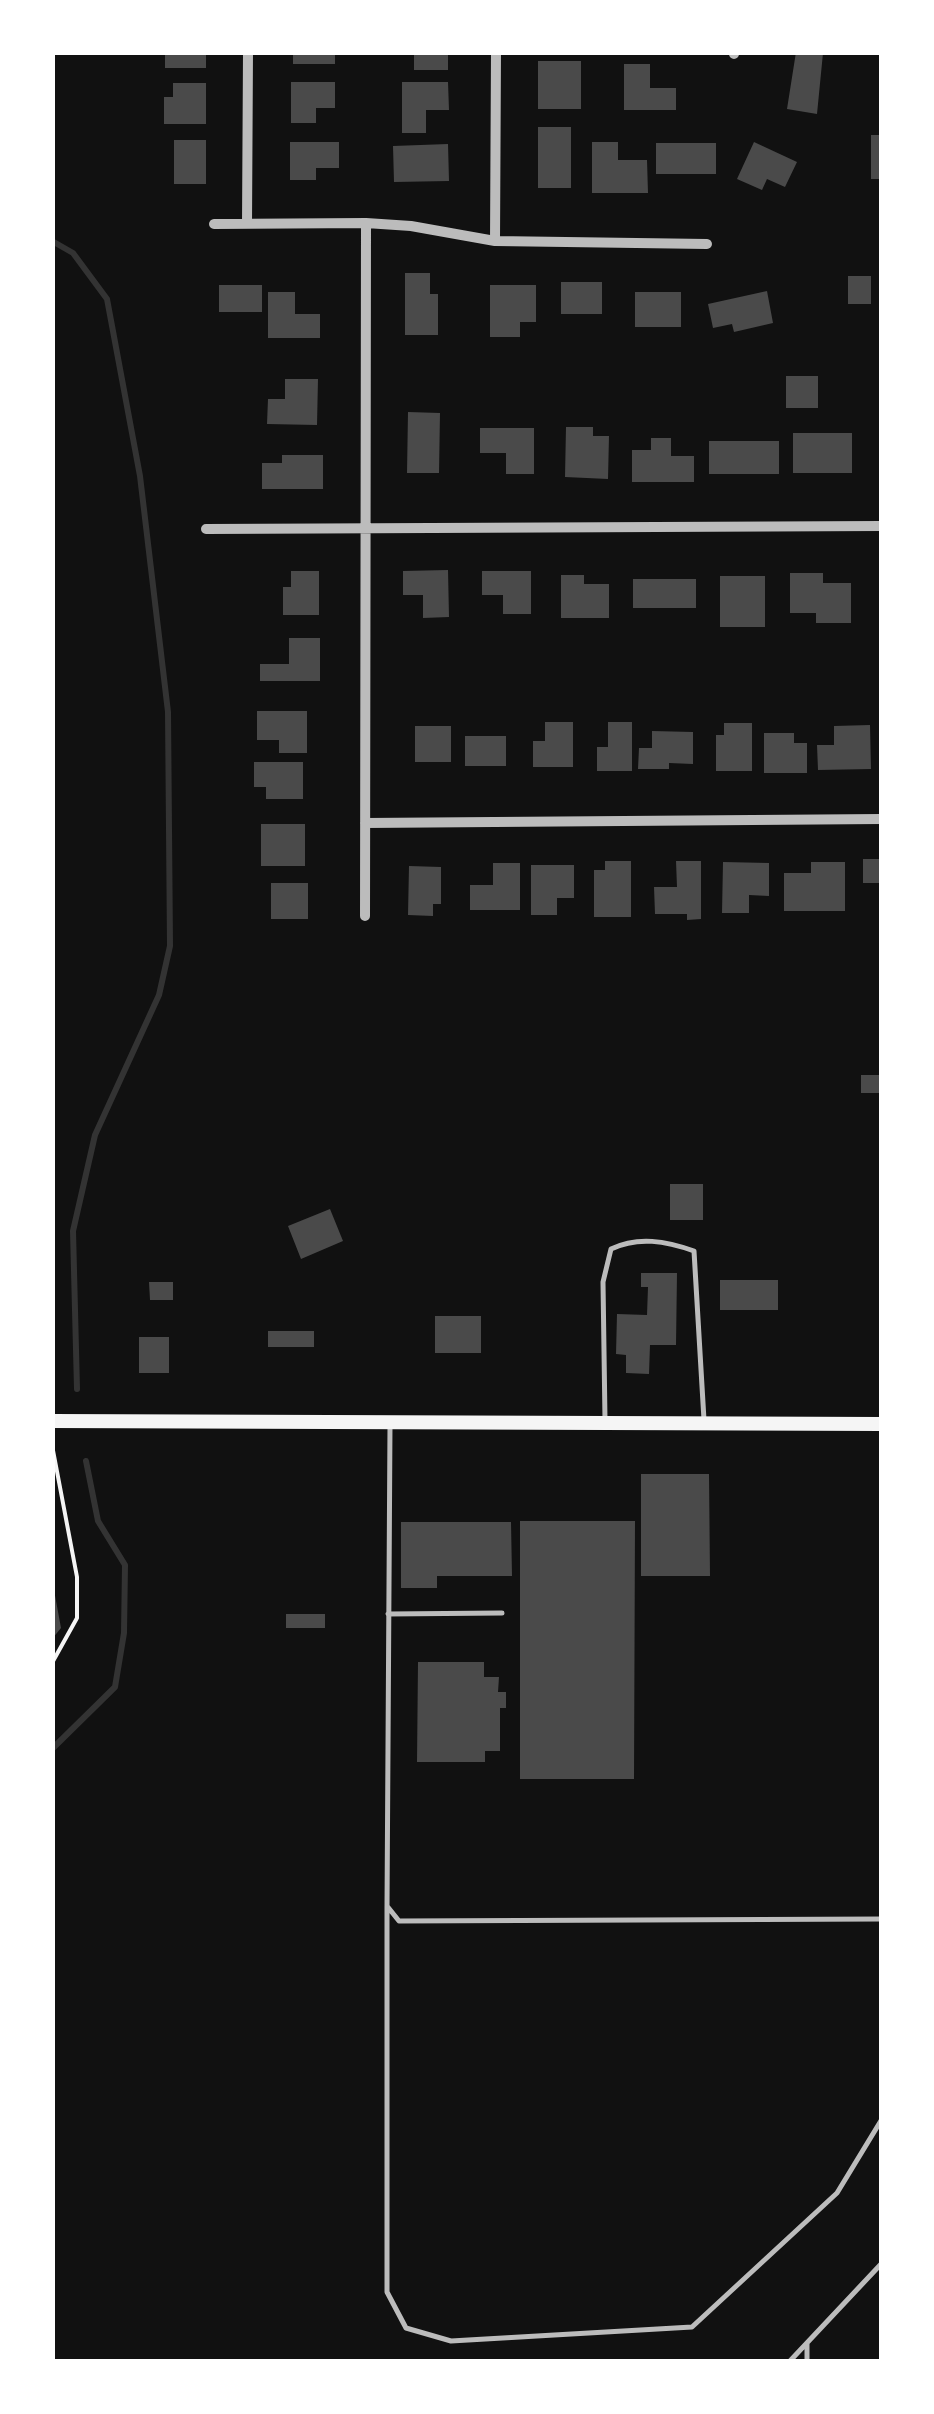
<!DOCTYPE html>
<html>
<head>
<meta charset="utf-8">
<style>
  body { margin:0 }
  #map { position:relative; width:934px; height:2414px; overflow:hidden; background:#111; font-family:"Titillium Web",sans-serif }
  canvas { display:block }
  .frame { position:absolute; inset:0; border:55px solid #fff; pointer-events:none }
</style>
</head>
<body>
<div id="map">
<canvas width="934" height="2414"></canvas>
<div class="frame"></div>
</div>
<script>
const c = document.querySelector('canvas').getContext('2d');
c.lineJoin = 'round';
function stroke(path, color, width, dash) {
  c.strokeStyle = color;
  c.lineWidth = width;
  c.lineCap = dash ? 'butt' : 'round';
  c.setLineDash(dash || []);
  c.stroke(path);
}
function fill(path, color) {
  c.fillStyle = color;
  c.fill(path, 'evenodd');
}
stroke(new Path2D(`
  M52,241L73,253L107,299L140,476L168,712L170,946L159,995L95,1135L73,1231L77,1389
  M52,1749L115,1687L124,1633L125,1565L98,1521L86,1461`), '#333', 6);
fill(new Path2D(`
  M165,52H206V68H165Z
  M293,52H335V64H293Z
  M414,52H448V70H414Z
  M796,52L823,53L817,114L787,109Z
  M538,61H581V109H538Z
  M624,64H650V88H676V110H624Z
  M291,82H335V108H316V123H291Z
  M402,82H448L449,110H426V133H402Z
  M173,83H206V124H164V97H173Z
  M538,127H571V188H538Z
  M871,135H882V179H871Z
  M174,140H206V184H174Z
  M290,142H339V168H316V180H290Z
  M592,142H618V160H647L648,193H592Z
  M754,142L797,162L785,187L767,179L762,190L737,179Z
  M656,143H716V174H656Z
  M448,144L449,181L394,182L393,146Z
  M405,273H430V294H438V335H405Z
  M848,276H871V304H848Z
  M561,282H602V314H561Z
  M219,285H262V312H219Z
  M490,285H536V322H520V337H490Z
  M767,291L773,323L734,332L732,324L713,328L708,304Z
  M268,292H295V314H320V338H268Z
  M635,292H681V327H635Z
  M786,376H818V408H786Z
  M285,379H318L317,425L267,424L268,399H285Z
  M408,412L440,413L439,473H407Z
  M566,427H593V436H609L608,479L565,477Z
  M480,428H534V474H506V453H480Z
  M793,433H852V473H793Z
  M651,438H671V456H694V482H632V450H651Z
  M709,441H779V474H709Z
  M282,455H323V489H262V463H282Z
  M448,570L449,617L423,618V595H403V571Z
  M291,571H319V615H283V587H291Z
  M482,571H531V614H503V595H482Z
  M790,573H823V583H851V623H816V613H790Z
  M561,575H584V584H609V618H561Z
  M720,576H765V627H720Z
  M633,579H696V608H633Z
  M289,638H320V681H260V664H289Z
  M257,711H307V753H279V740H257Z
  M545,722H573V767H533V741H545Z
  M608,722H632V771H597V747H608Z
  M724,723H752V771H716V735H724Z
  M870,725L871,769L818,770L817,745H834V726Z
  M415,726H451V762H415Z
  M652,731L693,732V764L669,763V769H638L639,748H652Z
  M764,733H794V743H807V773H764Z
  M465,736H506V766H465Z
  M254,762H303V799H266V787H254Z
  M261,824H305V866H261Z
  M863,859H882V883H863Z
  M605,861H631V917H594V870H605Z
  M676,861H701V919L687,920V914H655L654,887H677Z
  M723,862L769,863V896L749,895V913H722Z
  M811,862H845V911H784V873H811Z
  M493,863H520V910H470V885H493Z
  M531,865H574V898H557V915H531Z
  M409,866L441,867V904H433V916L408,915Z
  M271,883H308V919H271Z
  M861,1075H882V1093H861Z
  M670,1184H703V1220H670Z
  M330,1209L343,1241L301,1259L288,1226Z
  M641,1273H677L676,1345H650L649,1374L626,1373V1355L616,1354L617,1314L647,1315L648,1287H641Z
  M720,1280H778V1310H720Z
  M149,1282H173V1300H150Z
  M435,1316H481V1353H435Z
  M268,1331H314V1347H268Z
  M139,1337H169V1373H139Z
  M641,1474H709L710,1576H641Z
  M520,1521H635L634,1779H520Z
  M401,1522H511L512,1576H437V1588H401Z
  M52,1579L61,1628L52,1639Z
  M286,1614H325V1628H286Z
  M418,1662H484V1677H499L498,1692H506V1708H500V1751H485V1762H417Z`), '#4a4a4a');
stroke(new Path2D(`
  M52,1445L77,1577V1618L52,1663`), '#f5f5f5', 4);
stroke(new Path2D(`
  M605,1420L603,1282L611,1249C638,1236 666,1241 694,1251L704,1420
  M390,1425L387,1906L399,1921L882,1919
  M388,1614L502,1613
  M387,1906V2292L406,2328L451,2341L692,2327L837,2193L882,2119
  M807,2343V2362
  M789,2362L882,2263`), '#bcbcbc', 5);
stroke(new Path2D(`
  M734,54V52
  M214,224L366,223L411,226L495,241L707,244
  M247,224L248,52
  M495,241L496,52
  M206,529L882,526
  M365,823L882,819
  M365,916L366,223`), '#bcbcbc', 10);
stroke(new Path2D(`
  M52,1421L882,1424`), '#f5f5f5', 14);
</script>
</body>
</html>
